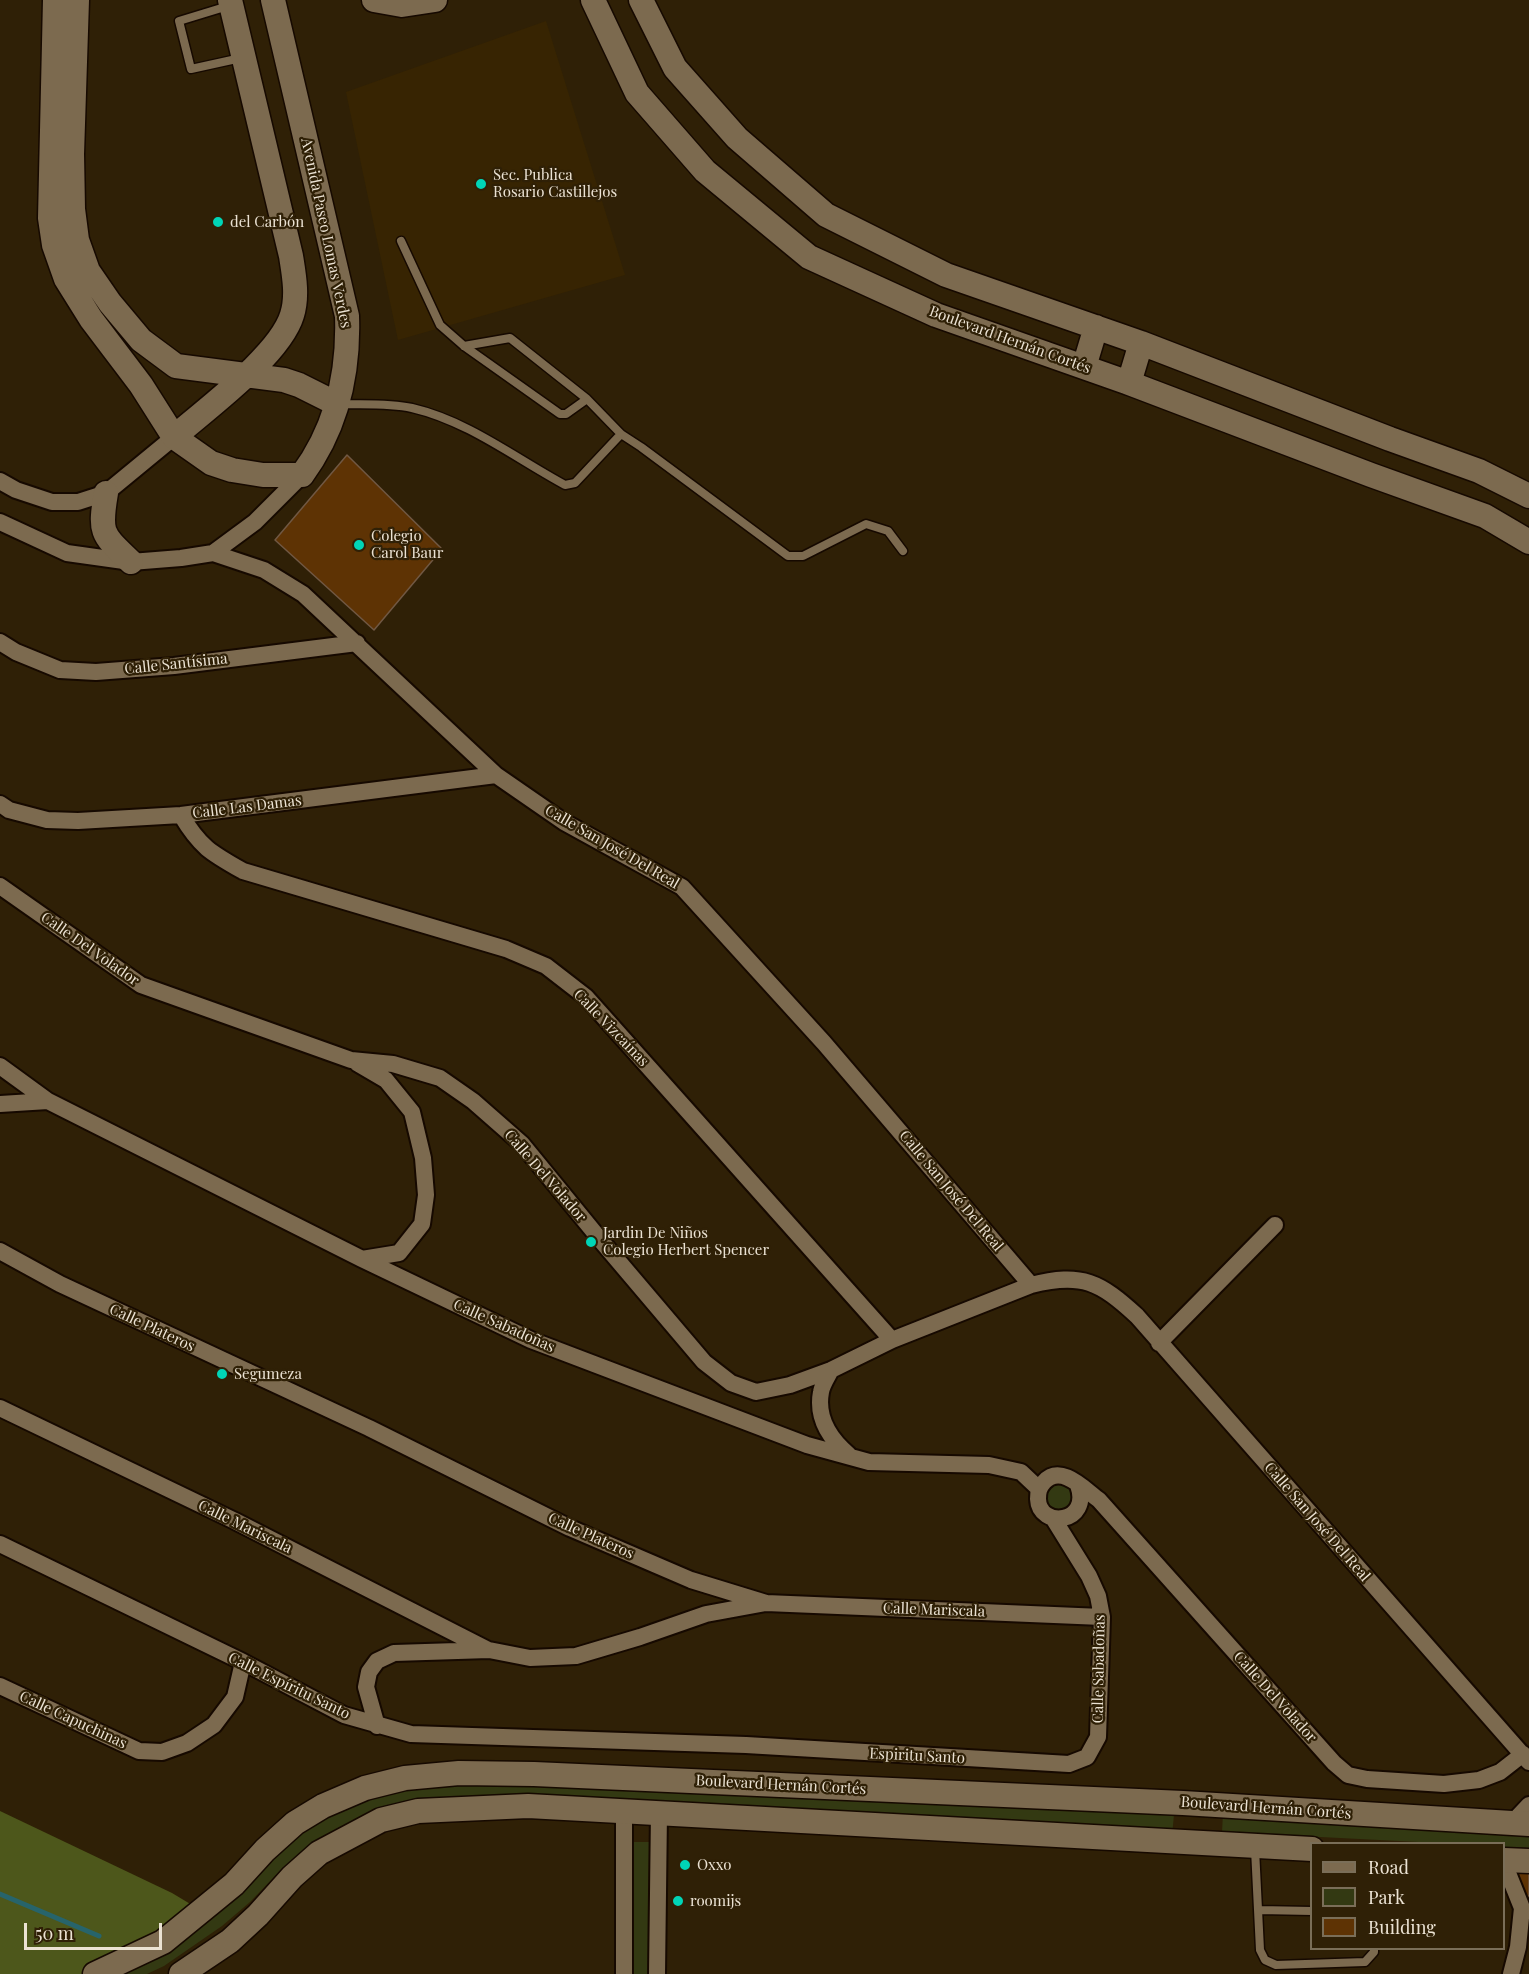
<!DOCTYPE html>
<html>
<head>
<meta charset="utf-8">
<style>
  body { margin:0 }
  #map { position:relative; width:1529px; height:1974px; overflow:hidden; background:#2f2006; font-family:"Playfair Display",serif }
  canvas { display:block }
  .legend { position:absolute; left:1310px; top:1842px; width:195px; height:108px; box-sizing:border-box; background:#2f2006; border:2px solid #7a6e58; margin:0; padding:8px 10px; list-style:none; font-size:18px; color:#ebe2d3 }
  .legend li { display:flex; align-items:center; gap:12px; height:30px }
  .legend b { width:30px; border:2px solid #7a6e58 }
  .scale { position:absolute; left:24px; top:1923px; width:138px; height:27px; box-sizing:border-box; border:3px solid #ebe2d3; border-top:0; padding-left:8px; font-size:18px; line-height:21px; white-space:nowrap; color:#ebe2d3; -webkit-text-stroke:4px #2f2006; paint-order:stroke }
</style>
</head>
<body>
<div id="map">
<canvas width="1529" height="1974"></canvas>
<ul class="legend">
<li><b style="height:8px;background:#7c6a4f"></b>Road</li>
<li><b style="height:16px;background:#333912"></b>Park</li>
<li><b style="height:16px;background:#5e3304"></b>Building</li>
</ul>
<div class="scale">50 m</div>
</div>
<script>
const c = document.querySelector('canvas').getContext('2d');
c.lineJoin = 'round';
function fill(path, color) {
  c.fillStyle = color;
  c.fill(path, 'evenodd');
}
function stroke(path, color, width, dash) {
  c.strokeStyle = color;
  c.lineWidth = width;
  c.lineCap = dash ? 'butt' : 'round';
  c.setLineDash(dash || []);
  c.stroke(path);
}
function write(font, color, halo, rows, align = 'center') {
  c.font = font + ' "Playfair Display",serif';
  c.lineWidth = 4.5;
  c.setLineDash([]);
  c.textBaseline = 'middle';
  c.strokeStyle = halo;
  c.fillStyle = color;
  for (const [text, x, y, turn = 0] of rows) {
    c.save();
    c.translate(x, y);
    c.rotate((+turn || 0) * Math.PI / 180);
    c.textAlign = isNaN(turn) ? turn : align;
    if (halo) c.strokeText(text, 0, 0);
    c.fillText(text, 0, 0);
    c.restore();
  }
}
fill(new Path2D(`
  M546,21L625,275L398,340L346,92Z`), '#372402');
fill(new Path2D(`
  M1045 1497a14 14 0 1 1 28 0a14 14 0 1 1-28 0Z
  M459,1776L1175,1804L1172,1836L478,1798L306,1850L278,1873L250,1902L222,1926L164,1966L147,1974H127L125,1967L325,1810Z
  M1223,1813L1529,1827V1848L1504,1847V1844L1438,1843L1222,1832Z
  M629,1842H649L650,1974H630Z`), '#333912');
fill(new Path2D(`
  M0,1811L172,1893L202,1911L92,1974H0Z`), '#4d571b');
stroke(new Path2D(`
  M0,1894L99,1936`), '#27646b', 5);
const building = new Path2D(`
  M347,455L442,549L374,630L275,540Z
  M1505,1864L1529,1866V1895L1522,1905Z`);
fill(building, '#5e3304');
stroke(building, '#715843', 1.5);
const lane = new Path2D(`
  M228,6L179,21L191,69L241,58
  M401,241L440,325L464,346L560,414H566L587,399
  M464,346L510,338L587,399L621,434L641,447L788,556H803L866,524L888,531L903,551
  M338,404C362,405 388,403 412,408C468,421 515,458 565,485L575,483L621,434
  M1255,1849L1260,1950L1265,1960L1276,1965L1365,1962L1374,1952V1948
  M1259,1910L1312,1911`);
const street = new Path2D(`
  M0,481L16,490L52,502H78L106,493L174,437
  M0,522L67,553L131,562L181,558L213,553L255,522L302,475
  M213,553L264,570L303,594L496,775L564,822L682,887L824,1043L1031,1285
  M0,642L16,652L60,670L96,672L174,666L357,643
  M0,804L9,810L47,820L78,821L181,815L496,775
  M181,815C200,847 211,853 243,871L506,949L546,966L586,997L892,1340
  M0,886L141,985L351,1060L393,1064L440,1078L473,1101L522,1144L603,1243L704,1362L731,1383L756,1392L790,1385L831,1370L892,1340L1031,1285C1082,1272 1100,1282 1137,1316L1529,1762
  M357,1063L386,1080L412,1112L423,1158L426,1195L422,1224L399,1253L362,1259
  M0,1066L48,1101L362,1259L531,1340L807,1445L869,1462L989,1465L1021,1472L1039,1489
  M0,1104L48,1101
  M0,1251L60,1284L369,1428L570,1528L691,1580L766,1603
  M1159,1343L1275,1225
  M831,1370C828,1376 822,1385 821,1392C816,1419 830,1439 849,1455
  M0,1408L235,1521L488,1650
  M1078,1485C1092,1524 1039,1529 1038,1499C1038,1491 1039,1488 1044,1482C1061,1463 1085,1490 1099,1500L1334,1763L1348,1775L1367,1779L1444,1784L1479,1780L1500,1772L1523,1754
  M0,1544L243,1662L344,1715L411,1734L746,1745L1069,1764L1087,1757L1098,1737L1102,1617L1098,1596L1089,1576L1053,1518
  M0,1686L139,1751L162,1752L187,1743L214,1725L235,1697L243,1662
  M377,1726L366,1687L369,1672L377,1661L394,1653L489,1650L530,1658L576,1656L640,1637L706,1614L766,1603L1102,1617
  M624,1811V1974
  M1512,1823L1529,1805
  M1504,1863L1522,1908L1518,1947L1511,1974
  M657,1974L659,1812`);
const secondary = new Path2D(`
  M55,0L50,218L54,245L66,279L91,319L141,385L174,437L211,463L232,470L263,475H302C336,429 349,373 347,316L273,0
  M77,0L72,154L73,209L77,240L88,271L110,303L141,340L176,366L284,380L299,385L337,404
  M374,0L402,5L435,0
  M593,0L637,93L705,171L809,257L936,315L1129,383L1371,475L1485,516L1529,542
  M641,0L675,68L737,138L826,215L946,275L1141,343L1390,439L1479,471L1529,496
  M1084,367L1096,327
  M1129,383L1141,343
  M174,437C206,409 280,355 292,315C298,296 294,275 291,256L230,0
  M106,493C99,534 102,534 131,562
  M1504,1860L1529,1861
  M95,1974L163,1942L234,1884L265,1850L295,1823L323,1806L365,1788L405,1778L459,1773L534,1774L1183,1803L1529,1824
  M181,1974L230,1941L258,1915L292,1877L319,1853L381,1820L418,1811L528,1806L1312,1849`);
stroke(lane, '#160900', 11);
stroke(street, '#160900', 20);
stroke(secondary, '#160900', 27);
stroke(lane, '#7c6a4f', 8);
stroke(street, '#7c6a4f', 16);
stroke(secondary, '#7c6a4f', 24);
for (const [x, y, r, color] of [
  [481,184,6,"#00d5b7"],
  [218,222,6,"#00d5b7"],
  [359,545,6,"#00d5b7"],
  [591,1242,6,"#00d5b7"],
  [222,1374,6,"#00d5b7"],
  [685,1865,6,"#00d5b7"],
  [678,1901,6,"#00d5b7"]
]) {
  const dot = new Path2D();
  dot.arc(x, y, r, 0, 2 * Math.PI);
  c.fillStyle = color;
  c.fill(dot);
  stroke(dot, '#2f2006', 2);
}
write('15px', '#ebe2d3', '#2f2006', [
  ["Sec. Publica",493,175],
  ["Rosario Castillejos",493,192],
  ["del Carbón",230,222],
  ["Colegio",371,536],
  ["Carol Baur",371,553],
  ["Jardin De Niños",603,1233],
  ["Colegio Herbert Spencer",603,1250],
  ["Segumeza",234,1374],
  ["Oxxo",697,1865],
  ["roomijs",690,1901]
], 'left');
write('15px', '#ebe2d3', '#2f2006', [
  ["Avenida Paseo Lomas Verdes",326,233,78],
  ["Boulevard Hernán Cortés",1010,340,20],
  ["Calle Santísima",176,664,-6],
  ["Calle Las Damas",247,807,-7],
  ["Calle San José Del Real",612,847,30],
  ["Calle Del Volador",90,949,35],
  ["Calle Vizcaínas",611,1028,46],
  ["Calle Del Volador",545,1176,49],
  ["Calle San José Del Real",951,1191,50],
  ["Calle Sabadoñas",504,1326,24],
  ["Calle Plateros",152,1328,25],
  ["Calle San José Del Real",1317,1522,49],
  ["Calle Mariscala",245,1527,26],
  ["Calle Plateros",591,1536,24],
  ["Calle Mariscala",934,1610,2],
  ["Calle Sabadoñas",1099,1669,-89],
  ["Calle Espíritu Santo",289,1686,26],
  ["Calle Del Volador",1275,1697,48],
  ["Calle Capuchinas",73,1720,25],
  ["Espiritu Santo",917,1756,3],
  ["Boulevard Hernán Cortés",781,1785,3],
  ["Boulevard Hernán Cortés",1266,1808,4]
]);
</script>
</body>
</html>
